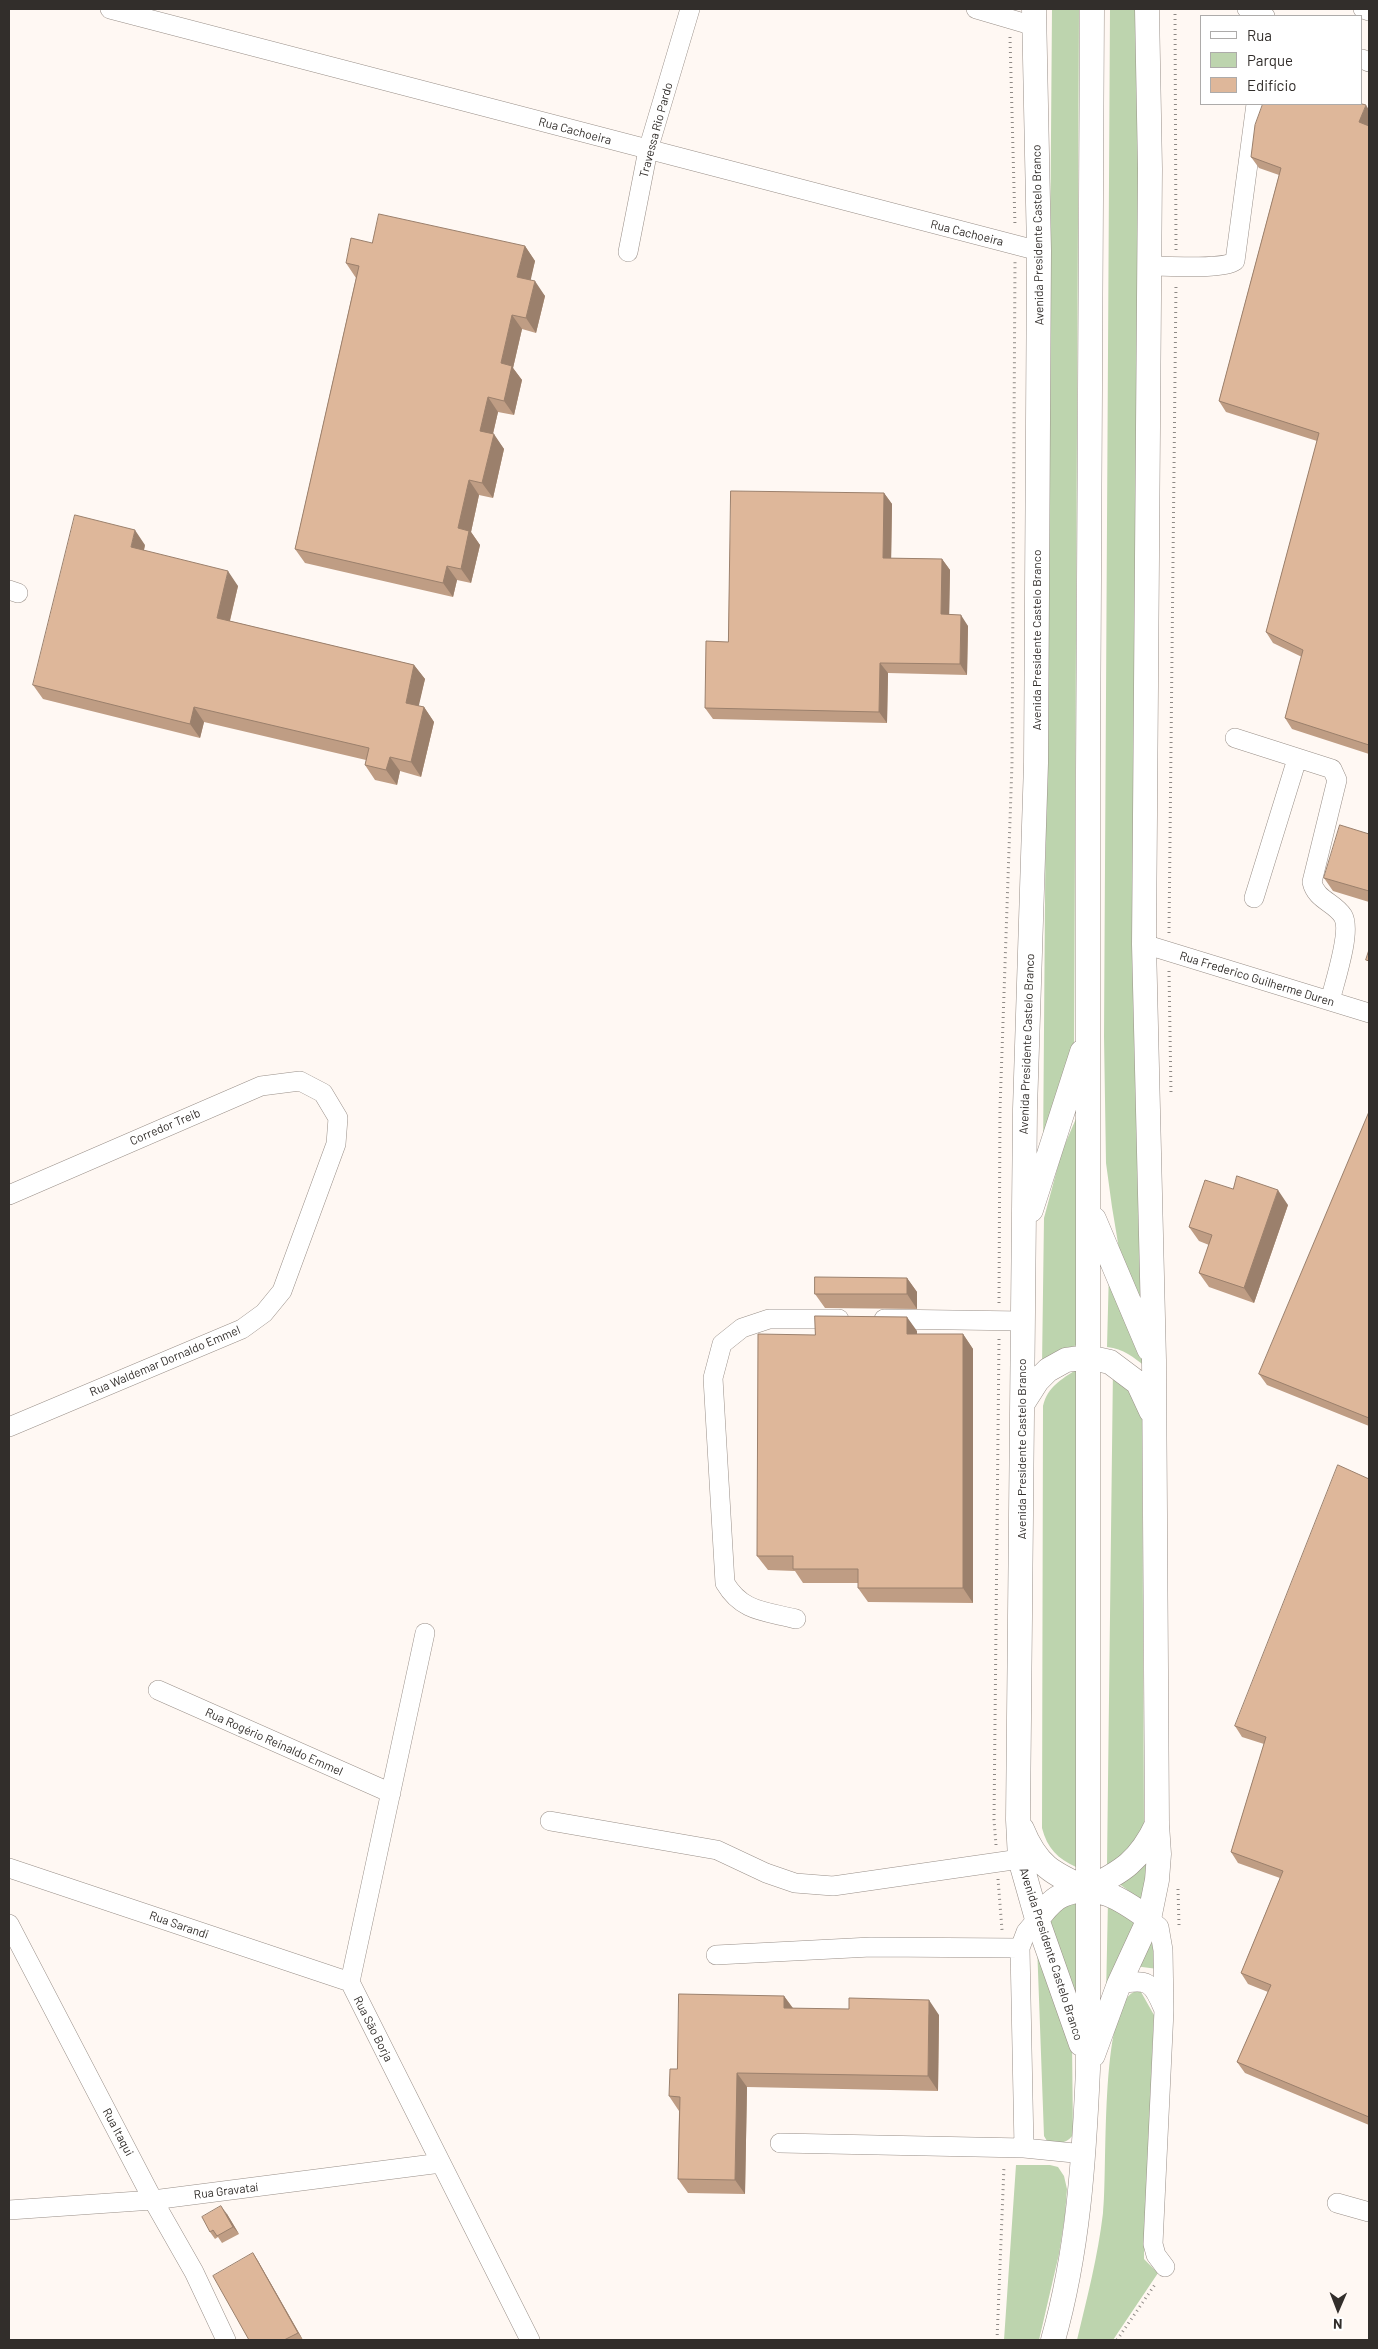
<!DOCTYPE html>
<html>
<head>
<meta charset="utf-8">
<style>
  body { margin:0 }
  #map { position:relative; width:1378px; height:2349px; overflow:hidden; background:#fff8f3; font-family:Barlow,sans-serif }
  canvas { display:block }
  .frame { position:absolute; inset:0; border:10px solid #322e2b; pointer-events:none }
  .legend { position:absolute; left:1200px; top:15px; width:162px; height:90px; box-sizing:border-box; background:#fff; border:1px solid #adabaa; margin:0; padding:6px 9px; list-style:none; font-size:15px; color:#322e2b }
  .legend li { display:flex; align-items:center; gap:10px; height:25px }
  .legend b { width:25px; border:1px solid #adabaa }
  .north { position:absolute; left:1313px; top:2284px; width:50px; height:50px; -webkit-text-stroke:4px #fff; paint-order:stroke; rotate:181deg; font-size:14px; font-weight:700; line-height:20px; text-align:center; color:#322e2b }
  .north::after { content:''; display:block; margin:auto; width:18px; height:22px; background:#322e2b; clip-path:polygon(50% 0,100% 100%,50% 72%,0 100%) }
</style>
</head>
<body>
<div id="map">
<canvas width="1378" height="2349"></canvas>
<div class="frame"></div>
<ul class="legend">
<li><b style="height:6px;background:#fff"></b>Rua</li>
<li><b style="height:14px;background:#bdd4ae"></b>Parque</li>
<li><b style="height:14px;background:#deb79a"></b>Edifício</li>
</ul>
<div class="north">N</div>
</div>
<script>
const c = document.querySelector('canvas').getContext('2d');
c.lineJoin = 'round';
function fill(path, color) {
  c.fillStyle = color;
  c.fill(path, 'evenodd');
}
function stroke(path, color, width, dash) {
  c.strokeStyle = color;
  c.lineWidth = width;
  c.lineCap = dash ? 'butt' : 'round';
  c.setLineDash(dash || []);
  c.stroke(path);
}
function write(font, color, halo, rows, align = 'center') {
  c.font = font + ' Barlow,sans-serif';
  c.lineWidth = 4.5;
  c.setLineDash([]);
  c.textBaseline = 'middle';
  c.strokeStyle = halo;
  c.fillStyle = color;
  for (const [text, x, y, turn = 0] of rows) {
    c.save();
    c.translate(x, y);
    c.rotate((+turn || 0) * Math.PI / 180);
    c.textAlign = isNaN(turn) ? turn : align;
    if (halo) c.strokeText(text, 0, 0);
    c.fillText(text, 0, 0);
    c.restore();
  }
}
fill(new Path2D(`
  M1052,9H1079L1074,1057L1043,1155Z
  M1110,9H1142L1145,1315L1120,1255L1112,1207L1106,1163L1104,1036Z
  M1078,1114L1077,1345L1061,1351L1042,1366L1044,1218L1062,1151Z
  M1109,1270L1146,1367C1133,1357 1124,1349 1107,1347Z
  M1113,1367L1142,1400L1144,1828L1133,1849L1107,1865Z
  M1077,1369L1076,1867C1058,1859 1047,1848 1042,1828L1043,1406C1048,1386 1061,1380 1077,1369Z
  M1153,1850L1148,1905L1118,1883Z
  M1108,1900L1138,1919L1106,1997Z
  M1077,1902L1076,2001L1045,1921L1058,1910Z
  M1154,1929L1158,1969L1134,1966Z
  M1037,1944L1072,2043L1073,2135C1065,2145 1059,2143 1047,2141L1044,2136Z
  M1134,1992H1141L1154,2015L1144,2252V2259L1158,2273L1113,2340H1077C1087,2298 1098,2256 1103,2213C1108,2174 1099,2007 1134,1992Z
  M1016,2165H1050L1058,2167L1064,2176L1067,2189L1065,2215L1059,2254L1039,2340H1004Z`), '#bdd4ae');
const minor = new Path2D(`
  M110,9L1039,251
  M976,9L1034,26
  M1247,9L1265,16
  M1363,9L1369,11
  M1362,59L1369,62
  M628,252L648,150L690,9
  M1150,266C1166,266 1223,270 1235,261L1256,104
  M9,590L18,593
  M1235,738L1332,769L1337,780L1312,882C1316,900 1334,902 1343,916C1352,931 1334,984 1330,1001
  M1254,898L1297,759
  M1144,944L1369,1013
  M9,1195L261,1086L300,1081L323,1093L338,1118L336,1144L282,1291L264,1313L242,1329L9,1427
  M884,1319L1023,1321
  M796,1619C765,1611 742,1612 725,1583L713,1378L722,1344L742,1328L769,1319H839
  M425,1633L350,1982L530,2340
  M158,1690L391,1793
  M550,1821L717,1850L766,1873L795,1883L833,1886L1020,1859
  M9,1868L350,1982
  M1149,1919L1159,1927L1163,1950L1164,2010L1153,2244L1156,2255L1165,2267
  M9,1924L153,2200L194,2272L226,2340
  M716,1955L871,1947L1020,1948
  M1119,1984C1147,1979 1152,1981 1163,2008
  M780,2143L1024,2148L1084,2154
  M1024,2148L1020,1948L1026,1932L1037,1919
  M1337,2203L1369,2212
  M9,2210L153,2200L441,2163`);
const major = new Path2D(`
  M1034,9L1039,251L1036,763L1025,1109L1018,1820L1020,1859L1037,1919L1081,2044
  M1031,1210L1082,1052
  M1094,1219L1149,1349
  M1023,1403L1037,1381L1048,1370L1066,1360L1088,1357L1110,1362L1138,1383L1151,1411
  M1022,1829C1037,1866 1052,1873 1087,1889C1122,1872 1140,1861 1157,1824
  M1037,1919C1044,1911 1052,1899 1063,1895C1096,1881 1123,1900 1149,1919
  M1093,2055L1119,1984L1149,1919L1157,1880L1159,1854L1157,1824L1154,1360L1144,944L1150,169L1147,9
  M1053,2340C1078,2252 1084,2161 1088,2069V769L1092,9`);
stroke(minor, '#998f88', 20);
stroke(major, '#998f88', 25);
stroke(new Path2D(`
  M1175,9L1176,250
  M1010,37L1015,226
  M1169,933L1176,284
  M1169,971L1171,1093
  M999,1303L1000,1109L1012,763L1015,262
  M996,1845L994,1820L999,1339
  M998,1879L1002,1930
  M1178,1889L1179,1925
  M997,2340L1004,2166
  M1117,2340L1156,2283`), '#8e8985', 3, [1, 4]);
stroke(minor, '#fff', 19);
stroke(major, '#fff', 24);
fill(new Path2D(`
  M1369,110V754L1292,729L1285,718L1302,657L1273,643L1266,632L1317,441L1226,412L1219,401L1279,175L1259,168L1251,157Z
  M372,243L525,246L535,261L530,280L545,296L536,333L522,329L513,368L522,380L514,415L498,412L493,434L504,449L493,498L479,495L471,532L480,545L471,583L457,580L453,597L305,563L295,549L356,278L346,263Z
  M884,493L892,504L891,558L942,559L950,570L949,614L968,626L967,675L888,673L887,723L713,719L705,708L728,642Z
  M145,545L144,550L238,586L230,621L414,665L425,679L418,706L424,707L434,722L421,777L400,771L397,785L375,780L365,765L366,760L204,722L200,738L43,699L33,685Z
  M1369,834V902L1333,891L1324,878Z
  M1369,1112V1426L1267,1385L1259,1374Z
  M1233,1189L1288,1205L1254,1303L1209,1287L1199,1273L1209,1245L1199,1241L1189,1227Z
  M907,1278L917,1292V1309L825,1308L815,1294Z
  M917,1331V1334H963L973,1349V1603L868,1602L858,1588V1583H803L795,1571L768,1570L757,1556L815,1335Z
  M1369,1479V2125L1245,2073L1237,2062L1268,1992L1248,1984L1241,1973L1280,1878L1238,1863L1231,1852L1264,1744L1242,1737L1235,1726Z
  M784,1996L793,2008L939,2015L938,2091L747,2087L745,2194L688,2193L678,2179L679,2111L669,2096L677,2069Z
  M227,2214L239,2234L222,2243L218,2237L215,2239L210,2232Z
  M253,2253L258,2261L303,2340H249Z`), '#bf9d84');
fill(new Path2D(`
  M1366,105L1369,110V127L1359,122Z
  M525,246L535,261L528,292L517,277Z
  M535,281L545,296L536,333L526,318Z
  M512,315L522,329L513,368L522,380L514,415L504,401L501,363Z
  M488,397L498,412L490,446L480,431Z
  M494,434L504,449L493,498L482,483Z
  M469,480L479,495L471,532L480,545L471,583L461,569L458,528Z
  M884,493L892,504L891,569L883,558Z
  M135,530L145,545L141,562L131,547Z
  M942,559L950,570L949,625L941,614Z
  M447,566L457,580L453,597L443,583Z
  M228,571L238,586L227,632L217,618Z
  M961,615L968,626L967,675L960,664Z
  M880,663L888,673L887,723L879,712Z
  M414,665L425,679L416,718L406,703Z
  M194,707L204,722L200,738L190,724Z
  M424,707L434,722L421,777L411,762Z
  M390,757L400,771L397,785L386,770Z
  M1278,1190L1288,1205L1254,1303L1244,1288Z
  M907,1278L917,1292V1309L907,1294Z
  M907,1317L917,1331V1349L907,1334Z
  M963,1334L973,1349V1603L963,1588Z
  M784,1996L794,2010L784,2008Z
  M929,2000L939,2015L938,2091L928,2076Z
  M737,2073L747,2087L745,2194L735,2180Z
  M221,2206L227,2214L239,2234L233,2227Z
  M253,2253L258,2261L303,2340L298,2333Z`), '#9b806c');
const building = new Path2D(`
  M1263,104H1362L1366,105L1359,122L1369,126V745L1285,718L1303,650L1266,632L1319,433L1219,401L1281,168L1251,157L1255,125Z
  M379,214L525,246L517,277L535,281L526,318L512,315L501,363L512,366L504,401L488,397L480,431L494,434L482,483L469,480L458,528L469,531L461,569L447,566L443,583L295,549L359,266L346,263L351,238L372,243Z
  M731,491L884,493L883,558L942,559L941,614L961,615L960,664L880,663L879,712L705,708L706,641L728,642Z
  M75,515L135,530L131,547L228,571L217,618L414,665L406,703L424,707L411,762L390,757L386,770L365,765L369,748L194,707L190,724L33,685Z
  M1340,825L1369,834V891L1324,878Z
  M1369,950V961L1366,960Z
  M1369,1112V1418L1259,1374Z
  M1237,1176L1278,1190L1244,1288L1199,1273L1212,1235L1189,1227L1205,1180L1233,1189Z
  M815,1277L907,1278V1294H815Z
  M815,1316L907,1317V1334H963V1588H858V1569H793V1556H757L758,1334L815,1335Z
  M1338,1465L1369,1479V2117L1237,2062L1271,1985L1241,1973L1283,1871L1231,1852L1266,1737L1235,1726Z
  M679,1994L784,1996V2008L849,2009V1998L929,2000L928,2076L737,2073L735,2180L678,2179L680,2097L669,2096L670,2069H677Z
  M221,2206L233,2227L217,2236L213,2230L210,2232L202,2217Z
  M253,2253L298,2333L284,2340H249L213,2276Z`);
fill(building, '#deb79a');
stroke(building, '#9b806c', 1);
write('12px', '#322e2b', '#fff', [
  ["Travessa Rio Pardo",656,130,-75],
  ["Rua Cachoeira",575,131,15],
  ["Rua Cachoeira",967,233,14],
  ["Avenida Presidente Castelo Branco",1038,235,-91],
  ["Avenida Presidente Castelo Branco",1037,640,-90],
  ["Rua Frederico Guilherme Duren",1257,979,17],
  ["Avenida Presidente Castelo Branco",1027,1044,-88],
  ["Corredor Treib",165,1127,-23],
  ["Rua Waldemar Dornaldo Emmel",165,1361,-23],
  ["Avenida Presidente Castelo Branco",1022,1449,-90],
  ["Rua Rogério Reinaldo Emmel",274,1742,24],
  ["Rua Sarandi",179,1925,19],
  ["Avenida Presidente Castelo Branco",1051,1954,72],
  ["Rua São Borja",373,2029,63],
  ["Rua Itaqui",118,2132,62],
  ["Rua Gravataí",226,2191,-7]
]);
</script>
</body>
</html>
